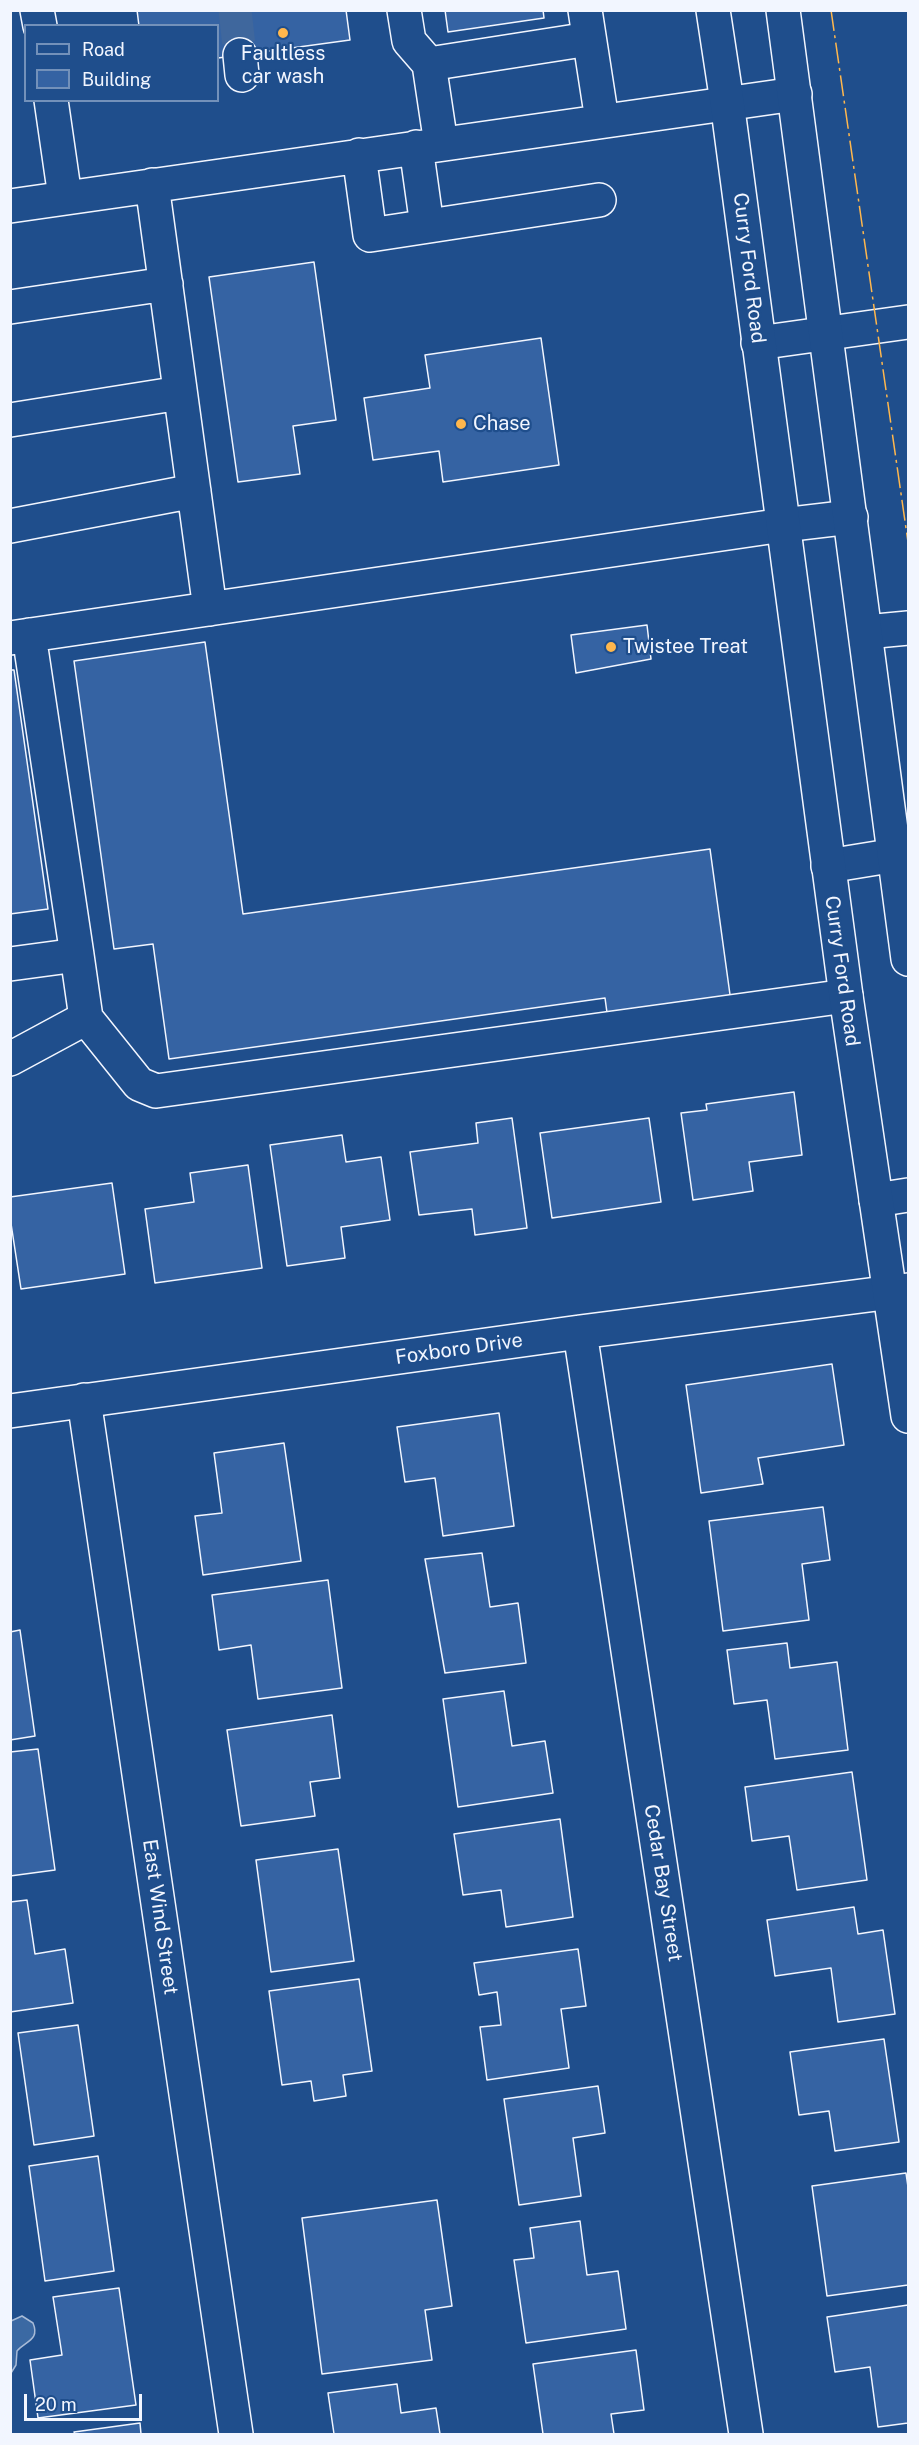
<!DOCTYPE html>
<html>
<head>
<meta charset="utf-8">
<style>
  body { margin:0 }
  #map { position:relative; width:919px; height:2445px; overflow:hidden; background:#1f4e8c; font-family:"Public Sans",sans-serif }
  canvas { display:block }
  .frame { position:absolute; inset:0; border:12px solid #f2f6ff; pointer-events:none }
  .legend { position:absolute; left:24px; top:24px; width:195px; height:78px; box-sizing:border-box; background:#1f4e8c; border:2px solid #7391ba; margin:0; padding:8px 10px; list-style:none; font-size:18px; color:#f2f6ff }
  .legend li { display:flex; align-items:center; gap:12px; height:30px }
  .legend b { width:30px; border:2px solid #7391ba }
  .scale { position:absolute; left:24px; top:2394px; width:118px; height:27px; box-sizing:border-box; border:3px solid #f2f6ff; border-top:0; padding-left:8px; font-size:18px; line-height:21px; white-space:nowrap; color:#f2f6ff; -webkit-text-stroke:4px #1f4e8c; paint-order:stroke }
</style>
</head>
<body>
<div id="map">
<canvas width="919" height="2445"></canvas>
<div class="frame"></div>
<ul class="legend">
<li><b style="height:8px;background:#1f4e8c"></b>Road</li>
<li><b style="height:16px;background:#3563a3"></b>Building</li>
</ul>
<div class="scale">20 m</div>
</div>
<script>
const c = document.querySelector('canvas').getContext('2d');
c.lineJoin = 'round';
function fill(path, color) {
  c.fillStyle = color;
  c.fill(path, 'evenodd');
}
function stroke(path, color, width, dash) {
  c.strokeStyle = color;
  c.lineWidth = width;
  c.lineCap = dash ? 'butt' : 'round';
  c.setLineDash(dash || []);
  c.stroke(path);
}
function write(font, color, halo, rows, align = 'center') {
  c.font = font + ' "Public Sans",sans-serif';
  c.lineWidth = 4.5;
  c.setLineDash([]);
  c.textBaseline = 'middle';
  c.strokeStyle = halo;
  c.fillStyle = color;
  for (const [text, x, y, turn = 0] of rows) {
    c.save();
    c.translate(x, y);
    c.rotate((+turn || 0) * Math.PI / 180);
    c.textAlign = isNaN(turn) ? turn : align;
    if (halo) c.strokeText(text, 0, 0);
    c.fillText(text, 0, 0);
    c.restore();
  }
}
const water = new Path2D(`
  M22,2316L33,2323C40,2340 26,2341 17,2351L16,2365L11,2373V2321Z`);
fill(water, '#3b69a3');
stroke(water, '#a8bbd7', 1.5);
const building = new Path2D(`
  M137,10H346L350,40L218,58V26H139Z
  M445,10H543L544,18L448,32Z
  M314,262L336,420L293,426L300,474L238,482L209,277Z
  M541,338L559,465L443,482L439,451L373,460L364,398L430,388L425,355Z
  M647,625L651,659L576,673L571,635Z
  M205,642L243,914L710,849L731,1002L608,1020L605,998L169,1059L153,944L114,949L74,661Z
  M10,670H14L48,909L10,914Z
  M794,1092L802,1155L749,1162L753,1191L693,1200L681,1113L707,1110L706,1104Z
  M512,1118L527,1228L475,1235L472,1209L419,1215L410,1152L478,1143L476,1123Z
  M649,1118L661,1202L552,1218L540,1133Z
  M342,1135L346,1162L381,1157L390,1220L341,1227L345,1258L287,1266L270,1145Z
  M248,1165L262,1268L155,1283L145,1209L194,1202L190,1173Z
  M112,1183L125,1274L21,1289L10,1217V1197Z
  M832,1364L844,1445L758,1458L763,1484L701,1493L686,1385Z
  M499,1413L514,1526L443,1536L435,1478L405,1482L397,1427Z
  M284,1443L301,1561L203,1575L195,1516L222,1513L214,1453Z
  M823,1507L830,1560L802,1564L809,1620L723,1631L709,1521Z
  M482,1553L490,1607L518,1603L526,1663L445,1673L425,1559Z
  M328,1580L342,1688L258,1699L251,1645L219,1650L212,1595Z
  M20,1630L35,1736L10,1740V1632Z
  M787,1643L790,1668L837,1662L848,1750L775,1759L767,1700L734,1704L727,1650Z
  M504,1691L512,1746L545,1741L553,1793L458,1807L443,1699Z
  M332,1715L340,1778L310,1782L315,1816L241,1826L227,1730Z
  M38,1749L55,1870L10,1876V1752Z
  M852,1772L867,1880L797,1890L789,1836L752,1841L745,1787Z
  M560,1819L573,1917L506,1927L501,1890L463,1895L454,1834Z
  M338,1849L354,1961L271,1972L256,1860Z
  M27,1900L35,1954L65,1949L73,2003L10,2012V1902Z
  M854,1907L858,1934L883,1930L895,2014L838,2022L831,1968L775,1976L767,1920Z
  M578,1949L586,2006L561,2009L569,2068L487,2080L480,2027L501,2025L497,1992L479,1995L474,1963Z
  M359,1979L372,2071L343,2075L346,2096L314,2101L311,2081L282,2085L269,1991Z
  M78,2025L94,2136L34,2145L18,2033Z
  M884,2039L899,2142L835,2151L829,2111L799,2115L790,2052Z
  M598,2086L605,2133L573,2138L581,2196L519,2205L504,2099Z
  M98,2156L114,2271L45,2281L29,2166Z
  M906,2173L908,2187V2285L827,2296L812,2186Z
  M437,2200L452,2306L425,2310L432,2360L322,2374L302,2218Z
  M580,2221L587,2275L618,2271L626,2329L526,2343L514,2260L534,2258L530,2228Z
  M119,2288L136,2405L38,2418L30,2360L62,2355L53,2297Z
  M908,2305V2423L878,2427L870,2367L835,2372L827,2317Z
  M636,2350L644,2410L611,2414L614,2434H543L533,2364Z
  M397,2384L401,2413L436,2408L440,2434H334L328,2393Z
  M140,2423L141,2434H75L74,2432Z`);
fill(building, '#3563a3');
stroke(building, '#f2f6ff', 1.5);
stroke(new Path2D(`
  M235,10L240,55`), '#3f679d', 33, [33, 16]);
const minor = new Path2D(`
  M37,10L40,26
  M404,10L409,41L429,64L441,144
  M585,10L602,120
  M240,55L242,75
  M429,64L589,39
  M51,100L65,197
  M416,147L427,226
  M359,155L370,235L599,200
  M152,185L210,609
  M10,206L795,94
  M10,307L166,284
  M758,343L908,322
  M10,420L180,393
  M10,526L194,491
  M866,632L908,628
  M29,635L77,955
  M10,638L783,525L851,517
  M828,866L908,853
  M10,964L77,955L86,1018
  M10,1059L86,1018L139,1084L156,1091L846,996
  M876,1200L908,1195
  M580,1332L746,2434
  M84,1400L236,2434
  M10,1411L580,1332L908,1290`);
const major = new Path2D(`
  M713,10L727,102L846,996L908,1416
  M783,10L908,959`);
stroke(minor, '#f2f6ff', 36);
stroke(major, '#f2f6ff', 36);
stroke(minor, '#1f4e8c', 33);
stroke(major, '#1f4e8c', 33);
stroke(new Path2D(`
  M831,10L908,542`), '#ffb74d', 1.5, [21, 4.5, 3, 4.5]);
for (const [x, y, r, color] of [
  [283,33,6,"#ffb74d"],
  [461,424,6,"#ffb74d"],
  [611,647,6,"#ffb74d"]
]) {
  const dot = new Path2D();
  dot.arc(x, y, r, 0, 2 * Math.PI);
  c.fillStyle = color;
  c.fill(dot);
  stroke(dot, '#1f4e8c', 2);
}
write('20px', '#f2f6ff', '#1f4e8c', [
  ["Faultless",283,54,"center"],
  ["car wash",283,77,"center"],
  ["Chase",473,424],
  ["Twistee Treat",623,647]
], 'left');
write('20px', '#f2f6ff', '#1f4e8c', [
  ["Curry Ford Road",749,268,83],
  ["Curry Ford Road",842,971,82],
  ["Foxboro Drive",459,1349,-8],
  ["Cedar Bay Street",663,1883,81],
  ["East Wind Street",160,1917,82]
]);
</script>
</body>
</html>
